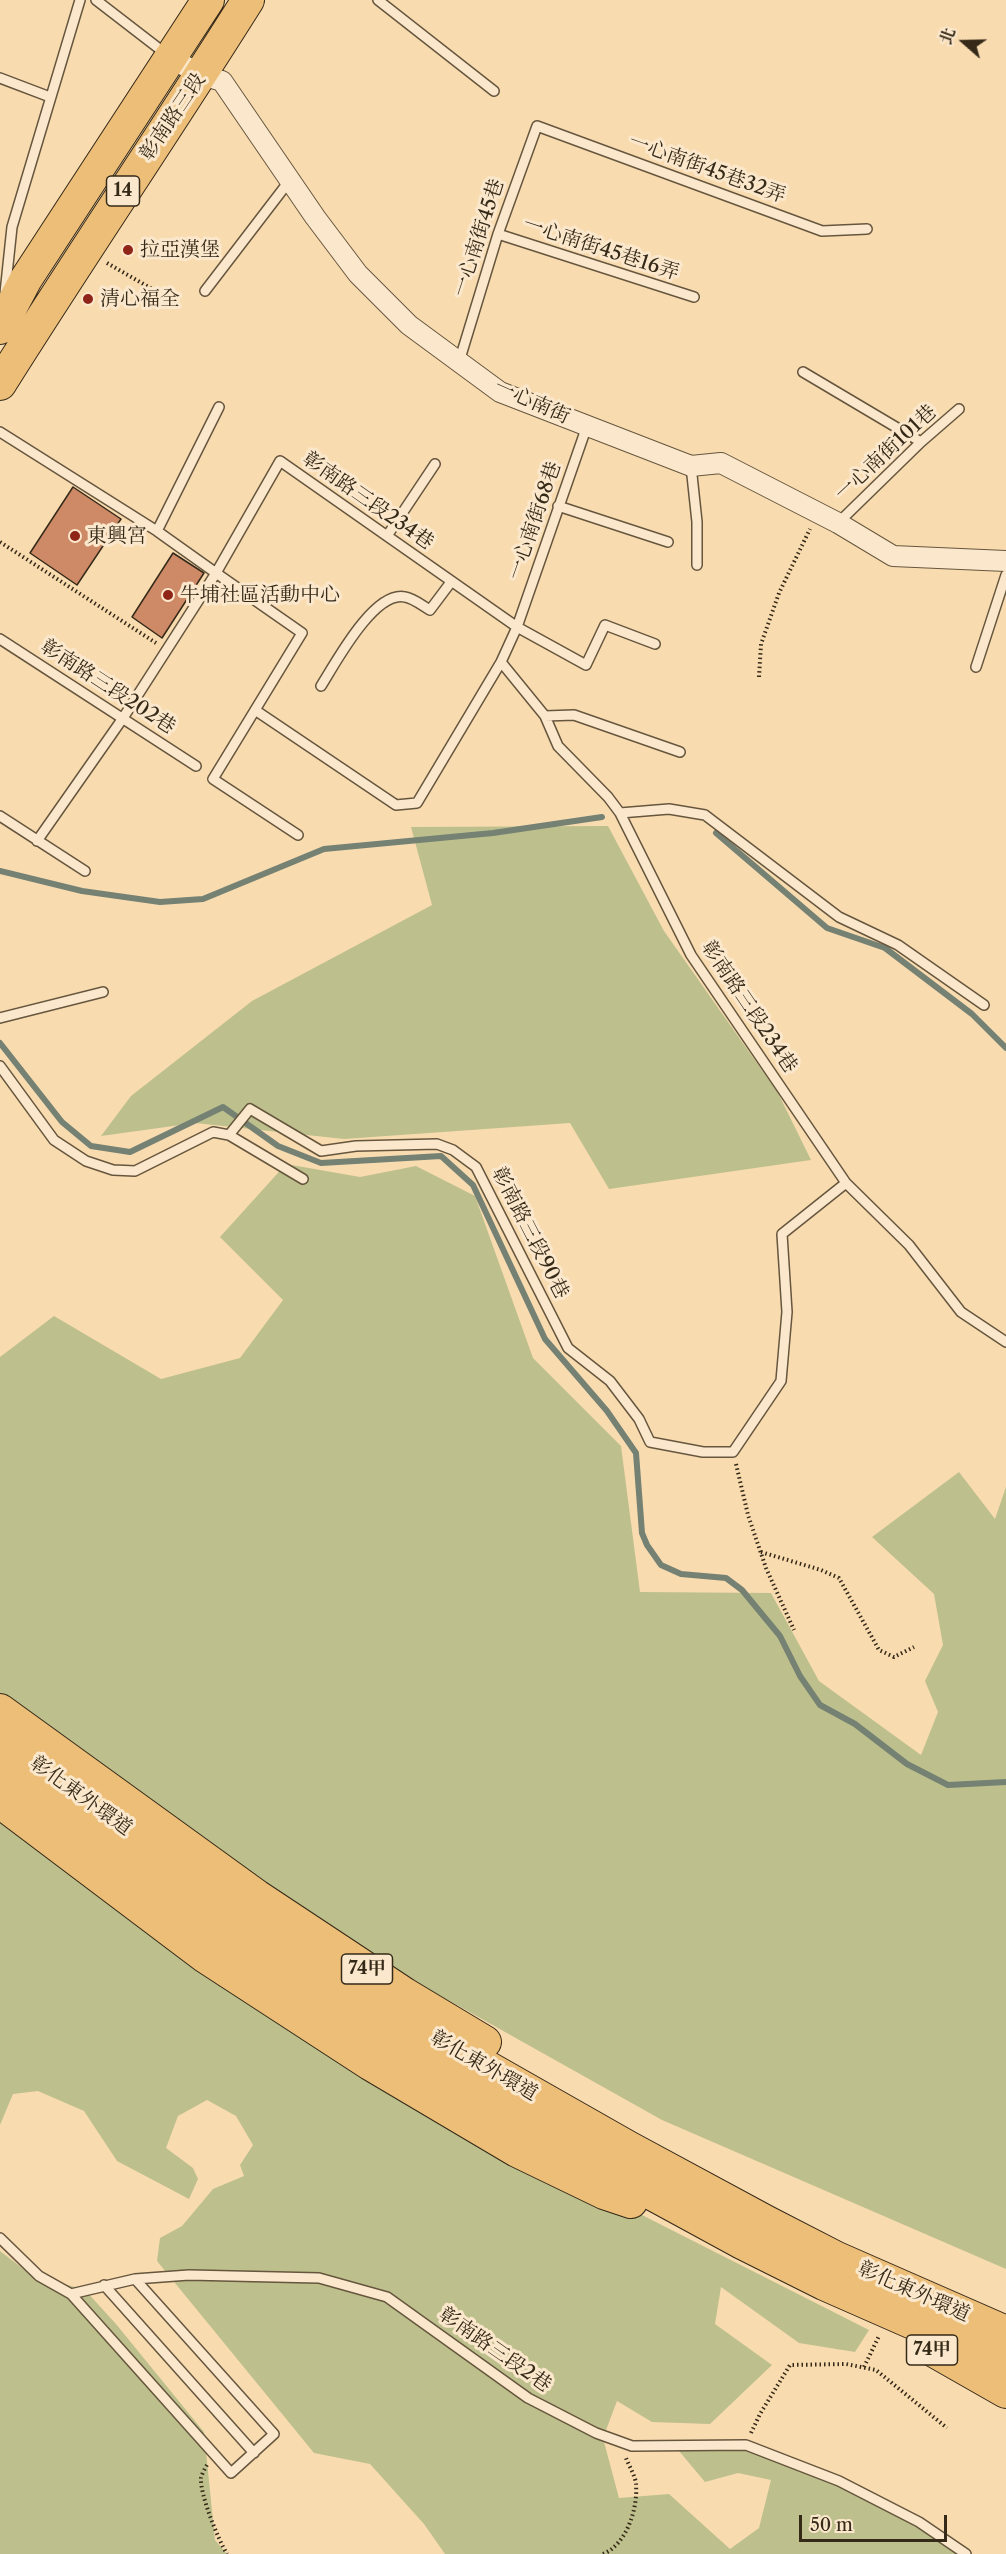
<!DOCTYPE html>
<html>
<head>
<meta charset="utf-8">
<style>
  body { margin:0 }
  #map { position:relative; width:1006px; height:2554px; overflow:hidden; background:#f9dbb0; font-family:"Libre Caslon Text","Noto Serif TC",serif }
  canvas { display:block }
  .north { position:absolute; left:934px; top:12px; width:60px; height:60px; -webkit-text-stroke:4px #fbe8cc; paint-order:stroke; rotate:290deg; font-size:16px; font-weight:700; line-height:24px; text-align:center; color:#352918 }
  .north::after { content:''; display:block; margin:auto; width:21px; height:27px; background:#352918; clip-path:polygon(50% 0,100% 100%,50% 72%,0 100%) }
  .scale { position:absolute; left:799px; top:2515px; width:148px; height:27px; box-sizing:border-box; border:3px solid #352918; border-top:0; padding-left:8px; font-size:18px; line-height:21px; white-space:nowrap; color:#352918; -webkit-text-stroke:4px #fbe8cc; paint-order:stroke }
</style>
</head>
<body>
<div id="map">
<canvas width="1006" height="2554"></canvas>
<div class="north">北</div>
<div class="scale">50 m</div>
</div>
<script>
const c = document.querySelector('canvas').getContext('2d');
c.lineJoin = 'round';
function fill(path, color) {
  c.fillStyle = color;
  c.fill(path, 'evenodd');
}
function stroke(path, color, width, dash) {
  c.strokeStyle = color;
  c.lineWidth = width;
  c.lineCap = dash ? 'butt' : 'round';
  c.setLineDash(dash || []);
  c.stroke(path);
}
function write(font, color, halo, rows, align = 'center') {
  c.font = font + ' "Libre Caslon Text","Noto Serif TC",serif';
  c.lineWidth = 6;
  c.setLineDash([]);
  c.textBaseline = 'middle';
  c.strokeStyle = halo;
  c.fillStyle = color;
  for (const [text, x, y, turn = 0] of rows) {
    c.save();
    c.translate(x, y);
    c.rotate((+turn || 0) * Math.PI / 180);
    c.textAlign = isNaN(turn) ? turn : align;
    if (halo) c.strokeText(text, 0, 0);
    c.fillText(text, 0, 0);
    c.restore();
  }
}
fill(new Path2D(`
  M608,826L664,931L778,1093L811,1160L609,1189L570,1123L344,1139L195,1123L101,1136L131,1096L252,1001L432,905L411,827Z
  M286,1164L360,1177L416,1166L475,1196L533,1358L621,1446L640,1592L771,1593L819,1681L921,1755L938,1712L925,1681L943,1645L934,1594L872,1537L959,1472L995,1519L1006,1487V2269L662,2120L357,1949L0,1705V1357L54,1316L161,1379L240,1358L283,1300L220,1237Z
  M0,1819L638,2213L869,2330L855,2352L799,2343L721,2287L715,2324L772,2365L710,2424L652,2422L617,2401L603,2438L619,2498L669,2494L730,2549L759,2528L771,2480L738,2473L705,2482L679,2451L703,2447L747,2450L892,2508L965,2554H445L424,2524L370,2464L314,2453L157,2261L160,2238L182,2226L213,2189L244,2176L240,2165L253,2145L236,2116L207,2100L178,2116L166,2148L193,2168L198,2179L189,2199L117,2161L84,2111L38,2091L13,2094L0,2125Z
  M0,2251L30,2274L85,2290L116,2324L204,2432L215,2540L227,2554H0Z`), '#bdc08c');
stroke(new Path2D(`
  M716,833L827,928L885,948L972,1014L1006,1048
  M0,871L82,891L160,902L203,899L324,849L493,833L602,817
  M0,1043L62,1122L91,1146L130,1152L223,1107L278,1146L321,1163L441,1156L473,1185L545,1339L607,1411L636,1453L642,1533L647,1545L661,1565L681,1574L726,1578L742,1590L780,1636L800,1676L820,1705L855,1724L907,1764L948,1785L1006,1782`), '#748173', 6);
const building = new Path2D(`
  M73,487L121,519L77,585L30,553Z
  M173,553L204,573L162,638L132,617Z`);
fill(building, '#ce8966');
stroke(building, '#352918', 1.5);
const lane = new Path2D(`
  M96,0L166,54
  M378,0L494,91
  M0,78L50,97
  M498,234L694,297
  M205,291L290,180
  M5,293L12,227L80,0
  M459,362L498,234L537,126L822,231L867,229
  M803,372L921,442
  M0,432L157,531L216,573L280,461L517,627L586,665L605,625L655,644
  M691,466L697,522V565
  M558,506L668,542
  M838,523L921,442L959,409
  M157,531L219,407
  M387,536L435,464
  M0,639L196,766
  M501,662L545,716L558,746L608,797L620,813L691,955L846,1183L909,1245L961,1312L1006,1342
  M976,667L1006,575
  M321,686C335,664 374,590 405,597C413,598 423,606 430,610L451,582
  M255,710L396,805L417,803L501,662L517,627L587,426
  M545,716L574,715L680,752
  M620,813L669,809L705,815L839,917L898,945L984,1005
  M0,816L85,871
  M37,841L123,718L216,573L302,633L213,779L298,835
  M0,1018L103,992
  M0,1066L54,1140L86,1161L113,1170L135,1171L213,1132L229,1135L250,1109L321,1151L356,1146L437,1144L453,1150L476,1167L568,1348L610,1381L639,1419L650,1442L703,1452H733L781,1381L787,1312L782,1234L846,1183
  M229,1135L303,1179
  M0,2238L39,2276L71,2294L135,2279L189,2275L319,2278L387,2297L528,2398L596,2433L632,2446L746,2445L839,2481L919,2522L966,2554
  M104,2285L254,2453
  M71,2294L231,2473L274,2434L135,2279`);
const street = new Path2D(`
  M171,58L201,75L222,81L315,217L358,274L409,325L500,392L691,466L721,463L838,523L893,556L1006,561`);
const primary = new Path2D(`
  M0,328L26,279L208,0
  M0,384C81,255 167,129 248,0
  M0,1710L257,1896L405,1994L485,2042
  M0,1737L243,1915L394,2014L628,2147L767,2222L837,2258L1006,2332
  M0,1772L227,1939L379,2040L529,2127L742,2243L824,2284L1006,2364
  M0,1802L204,1956L370,2064L517,2151L604,2193L631,2202
  M927,2347L1006,2392`);
stroke(lane, '#66563e', 12);
stroke(street, '#66563e', 22);
stroke(primary, '#352918', 34);
stroke(new Path2D(`
  M107,263L171,300
  M0,542L156,643
  M759,677L761,644L779,593L810,529
  M736,1464L748,1515L766,1568L794,1630
  M761,1552L821,1570L839,1578L879,1650L894,1657L914,1647
  M864,2367L879,2336
  M751,2433L760,2414L790,2365L846,2364L876,2370L947,2428
  M207,2465C205,2468 202,2474 201,2478C200,2495 218,2539 227,2554
  M603,2554C626,2545 638,2509 636,2485C636,2477 629,2466 626,2458`), '#352918', 4, [1.5, 3]);
stroke(lane, '#fbe8cc', 9);
stroke(street, '#fbe8cc', 20);
stroke(primary, '#ecbe78', 32);
for (const [x, y, r, color] of [
  [128,250,6,"#8f2418"],
  [88,299,6,"#8f2418"],
  [75,536,6,"#8f2418"],
  [168,595,6,"#8f2418"]
]) {
  const dot = new Path2D();
  dot.arc(x, y, r, 0, 2 * Math.PI);
  c.fillStyle = color;
  c.fill(dot);
  stroke(dot, '#fbe8cc', 2);
}
for (const [x, y, w] of [
  [123,191,33],
  [367,1969,51],
  [932,2350,51]
]) {
  const box = new Path2D();
  box.roundRect(x - w / 2, y - 15, w, 30, 4.5);
  c.fillStyle = '#fbe8cc';
  c.fill(box);
  stroke(box, '#352918', 1.5);
}
write('bold 18px', '#352918', null, [
  ["14",123,191],
  ["74甲",367,1969],
  ["74甲",932,2350]
]);
write('20px', '#352918', '#fbe8cc', [
  ["彰南路三段",173,117,-56],
  ["一心南街45巷32弄",707,169,20],
  ["一心南街45巷",479,238,-72],
  ["一心南街45巷16弄",601,249,18],
  ["一心南街",532,402,24],
  ["一心南街101巷",886,453,-43],
  ["彰南路三段234巷",368,501,35],
  ["一心南街68巷",535,521,-71],
  ["彰南路三段202巷",108,687,33],
  ["彰南路三段234巷",749,1007,56],
  ["彰南路三段90巷",530,1233,63],
  ["彰化東外環道",81,1796,36],
  ["彰化東外環道",484,2066,30],
  ["彰化東外環道",914,2292,24],
  ["彰南路三段2巷",495,2350,35]
]);
write('20px', '#352918', '#fbe8cc', [
  ["拉亞漢堡",140,250],
  ["清心福全",100,299],
  ["東興宮",87,536],
  ["牛埔社區活動中心",180,595]
], 'left');
</script>
</body>
</html>
